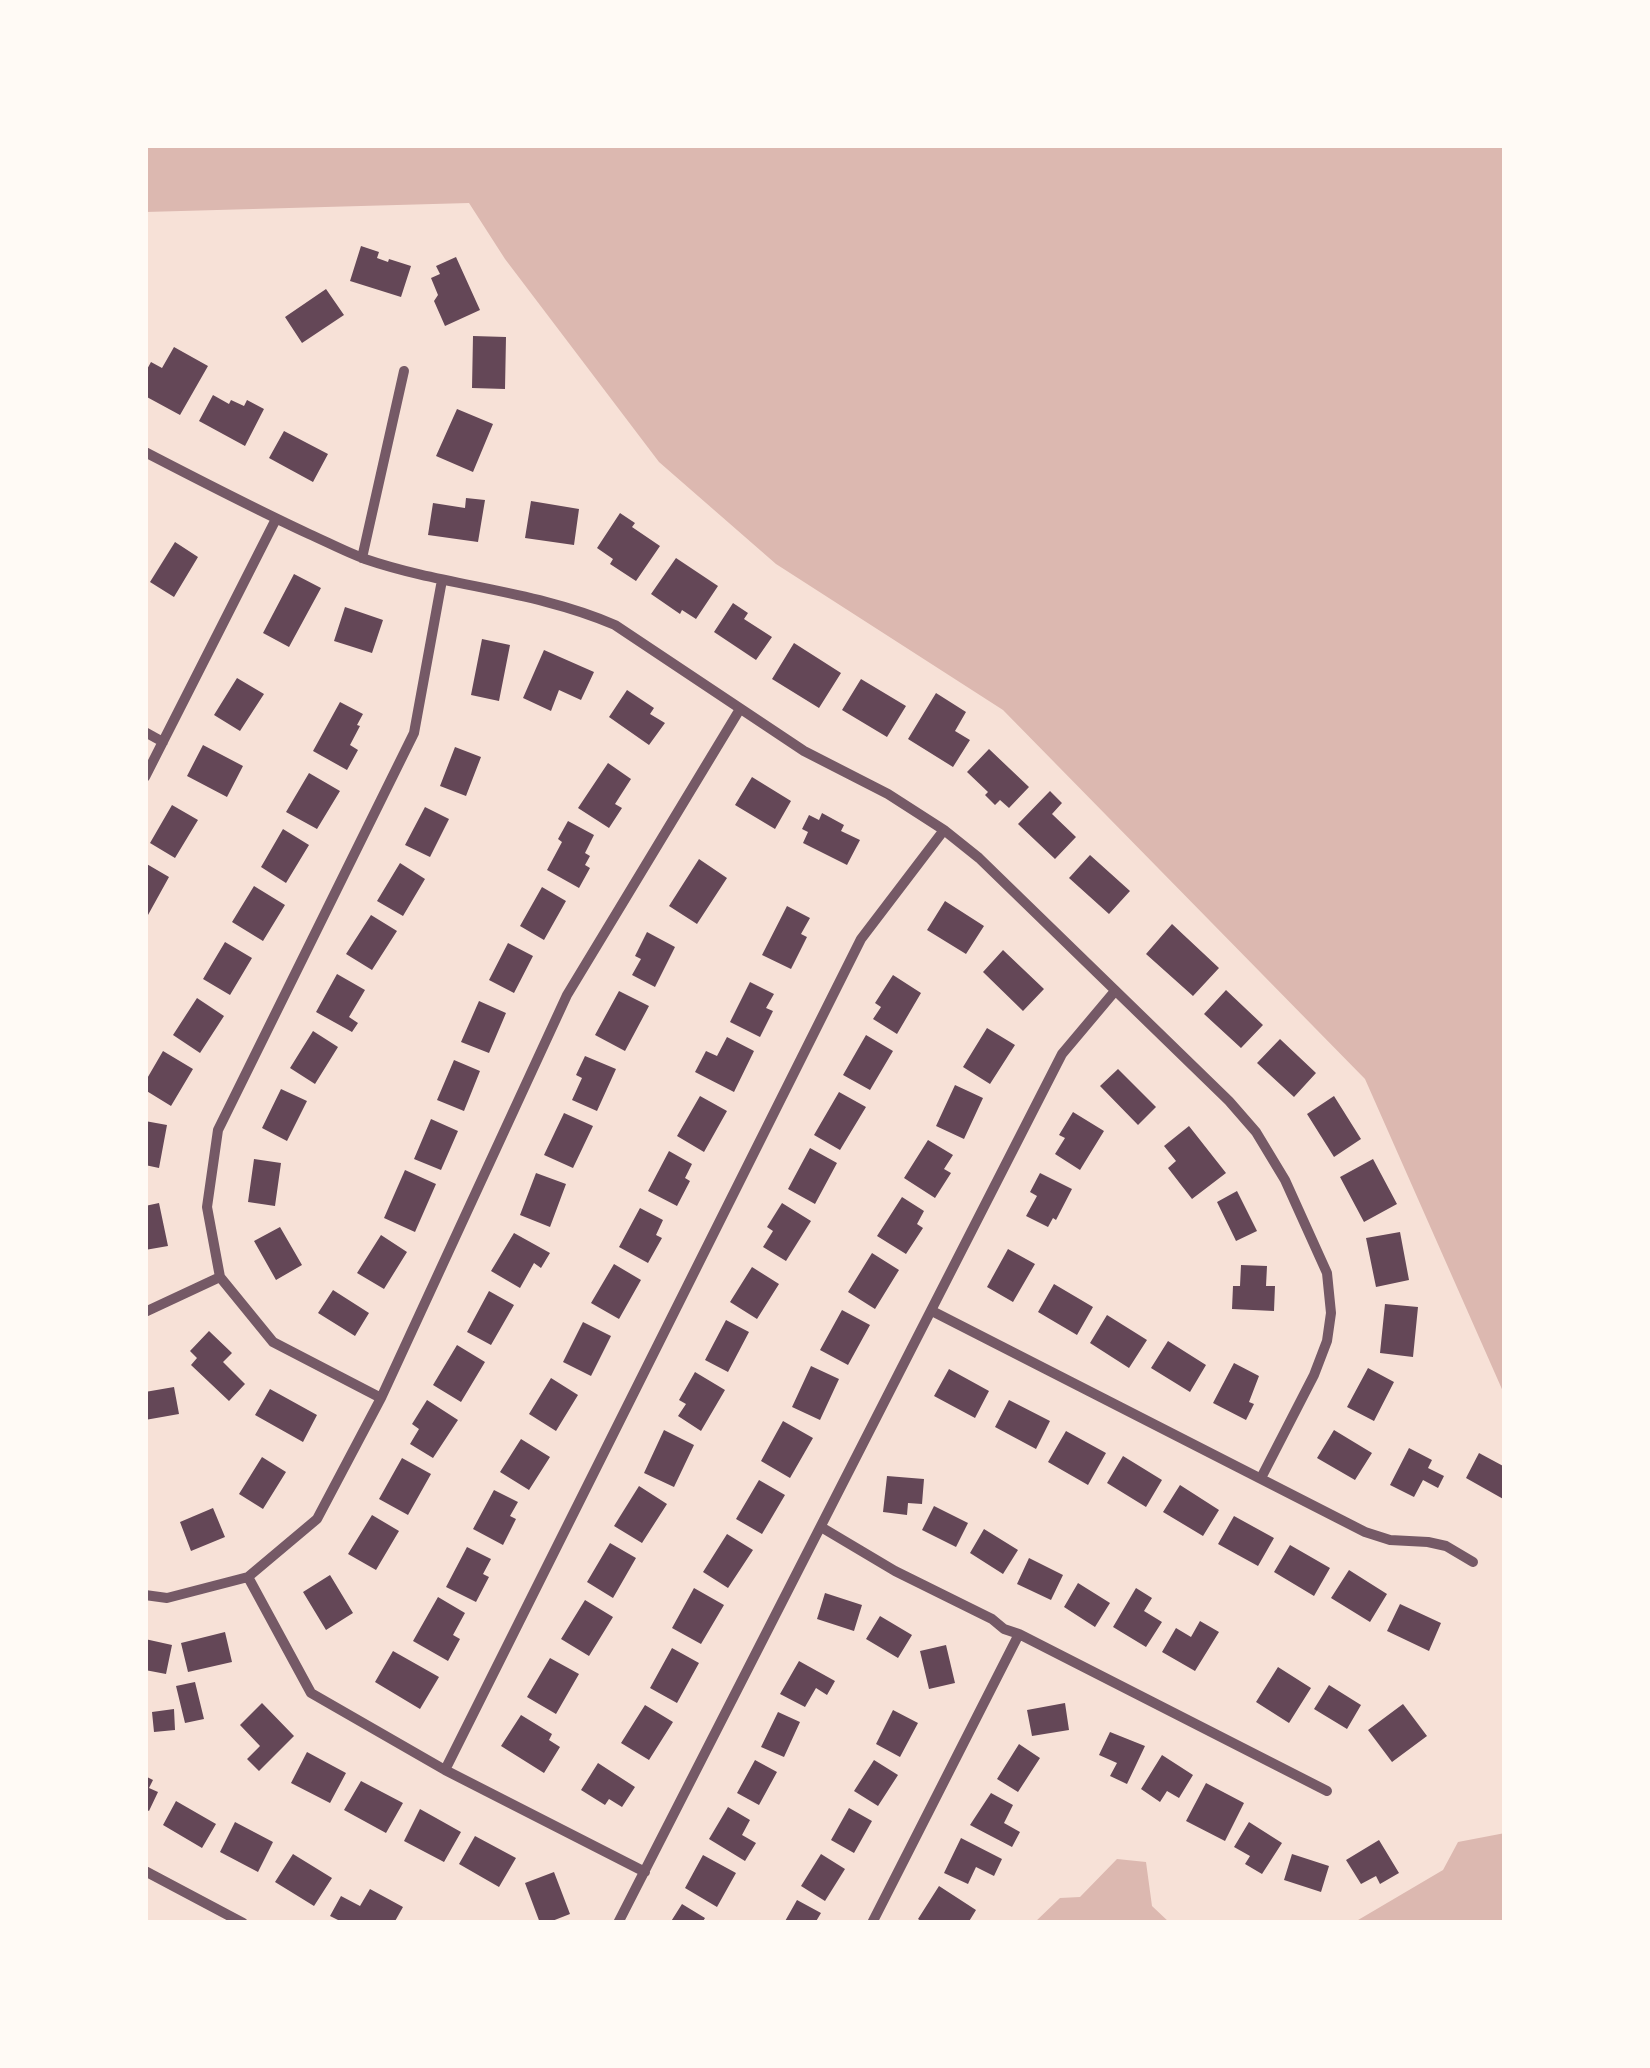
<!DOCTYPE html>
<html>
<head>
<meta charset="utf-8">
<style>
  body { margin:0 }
  #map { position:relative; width:1650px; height:2068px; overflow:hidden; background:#f7e1d7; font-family:"Work Sans",sans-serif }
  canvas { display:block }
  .frame { position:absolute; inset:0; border:148px solid #fffaf5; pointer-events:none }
</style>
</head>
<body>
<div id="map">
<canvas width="1650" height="2068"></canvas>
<div class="frame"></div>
</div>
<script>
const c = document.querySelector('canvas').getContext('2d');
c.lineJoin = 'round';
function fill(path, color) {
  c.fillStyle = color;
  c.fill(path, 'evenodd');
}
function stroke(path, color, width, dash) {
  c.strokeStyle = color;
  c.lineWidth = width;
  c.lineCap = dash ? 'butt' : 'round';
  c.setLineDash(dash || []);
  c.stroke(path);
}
fill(new Path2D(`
  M145,145H1505V1396L1365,1079L1003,710L776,564L659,462L505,259L469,203L145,212Z
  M1505,1833V1923H1353L1443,1870L1458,1842Z
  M1117,1859L1146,1862L1152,1906L1170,1923H1034L1060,1898L1080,1897Z`), '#dcb8b0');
fill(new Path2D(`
  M361,246L379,252L377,258L388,262L389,259L411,266L401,297L350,281Z
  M456,257L480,310L445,326L434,301L438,295L431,278L440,274L436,266Z
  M326,289L344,315L302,343L285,317Z
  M473,336L506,337L505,389L472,388Z
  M174,347L208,366L180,415L145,396V373L151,362L162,368Z
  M213,395L229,404L231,400L244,406L247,400L264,409L245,446L199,421Z
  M457,409L493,424L473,472L436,456Z
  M284,431L328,454L313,482L269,458Z
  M466,498L485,500L478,542L428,535L433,503L465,508Z
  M531,501L579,509L574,545L525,538Z
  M620,513L635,523L632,527L660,546L636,581L610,564L613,559L597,548Z
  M175,542L198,557L174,597L150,582Z
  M676,558L718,586L696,619L682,610L680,614L651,594Z
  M294,574L321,588L289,647L263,633Z
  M733,603L748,613L744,619L772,637L756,660L714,632Z
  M345,607L383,620L372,653L334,641Z
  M482,639L510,645L499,701L471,695Z
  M794,643L841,673L819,708L772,679Z
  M544,650L594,672L581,700L559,690L551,711L523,698Z
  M237,678L264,694L240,731L214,715Z
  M861,679L906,706L887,737L842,710Z
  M627,690L654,708L650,714L665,723L649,745L609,717Z
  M936,693L966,712L955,731L970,740L953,767L908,739Z
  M340,702L363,714L357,725L360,726L350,745L358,750L347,770L313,751Z
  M203,745L243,766L227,797L187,776Z
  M455,747L481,757L466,796L440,786Z
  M989,749L1029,787L1009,808L1000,800L995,805L985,795L988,792L967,772Z
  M608,763L631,779L615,804L622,808L609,828L578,808Z
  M309,773L340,791L317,829L286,812Z
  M752,777L791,801L775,829L735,805Z
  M1050,791L1062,803L1052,814L1076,837L1055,859L1018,824Z
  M172,805L198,820L175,858L150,843Z
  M425,807L449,819L430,857L405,845Z
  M822,813L844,825L841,831L860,840L847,865L803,843L808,832L802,829L809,815L819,820Z
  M568,821L594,835L585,853L590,856L585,865L590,868L579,888L547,870L562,842L558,839Z
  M283,829L309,845L286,883L261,867Z
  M1090,855L1130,891L1109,914L1069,878Z
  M699,859L727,878L697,924L669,906Z
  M145,863L169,877L148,915L145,913Z
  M400,863L425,879L403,916L377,901Z
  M254,886L285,905L263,941L232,922Z
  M542,887L566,901L544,940L520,926Z
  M945,901L984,926L966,954L927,930Z
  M787,906L810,918L801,934L807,937L791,969L762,955Z
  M371,915L397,931L372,970L346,954Z
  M1172,924L1219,968L1193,996L1146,954Z
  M647,932L675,947L655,987L632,975L641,959L635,956Z
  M225,942L252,958L230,995L203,979Z
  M508,943L533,956L514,993L489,980Z
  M1003,950L1044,989L1023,1011L983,972Z
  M337,974L365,990L349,1017L358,1023L352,1032L316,1012Z
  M893,975L921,993L897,1034L873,1019L881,1007L875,1003Z
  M750,982L774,994L766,1008L773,1011L760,1037L730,1022Z
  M1226,990L1263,1025L1241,1048L1204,1014Z
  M619,991L649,1006L625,1051L595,1035Z
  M197,998L224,1016L200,1053L173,1035Z
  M479,1001L506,1013L489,1053L461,1042Z
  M987,1028L1015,1045L990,1084L963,1067Z
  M313,1031L338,1047L315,1084L290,1068Z
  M866,1035L893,1051L870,1090L843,1075Z
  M727,1037L754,1051L734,1092L695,1072L706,1051L717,1056Z
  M1280,1039L1316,1073L1294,1097L1257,1063Z
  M163,1051L193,1069L171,1106L145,1090V1082Z
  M585,1056L616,1069L597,1111L572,1100L582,1078L576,1075Z
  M454,1060L480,1071L464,1111L437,1100Z
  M1118,1069L1156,1107L1138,1125L1100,1086Z
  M955,1085L983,1098L964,1139L936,1126Z
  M281,1089L307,1101L287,1141L262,1128Z
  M839,1092L866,1107L840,1150L814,1135Z
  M700,1096L727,1111L704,1152L677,1136Z
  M1334,1096L1361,1139L1334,1157L1307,1114Z
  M1073,1112L1104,1131L1080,1170L1055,1154L1065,1138L1059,1135Z
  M564,1113L593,1126L573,1168L544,1155Z
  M431,1119L458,1131L441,1170L414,1159Z
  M145,1121L167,1125L159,1168L145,1165Z
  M1189,1126L1226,1173L1192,1199L1168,1168L1176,1161L1164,1146Z
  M928,1140L953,1155L944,1169L951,1173L935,1198L904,1178Z
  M810,1148L837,1163L815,1204L788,1189Z
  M669,1151L692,1164L685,1178L690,1181L677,1206L648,1191Z
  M254,1159L281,1163L275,1206L248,1202Z
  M1373,1159L1397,1204L1364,1222L1340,1177Z
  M405,1170L436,1184L415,1232L384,1218Z
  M536,1173L566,1184L550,1227L520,1215Z
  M1040,1173L1072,1189L1056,1220L1053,1218L1048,1227L1026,1216L1037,1196L1030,1192Z
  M1237,1191L1257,1231L1236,1241L1217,1202Z
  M902,1197L924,1211L917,1224L923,1228L906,1254L877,1236Z
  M159,1203L168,1246L145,1250V1206Z
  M782,1203L811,1221L786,1261L763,1247L773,1231L767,1227Z
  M640,1208L663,1220L656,1235L662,1238L648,1263L619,1247Z
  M280,1227L302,1265L276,1280L254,1241Z
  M1400,1232L1409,1280L1376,1287L1366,1238Z
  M514,1233L550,1253L541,1268L534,1263L520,1288L491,1271Z
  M381,1235L407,1252L384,1289L357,1273Z
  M1008,1249L1035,1264L1013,1302L987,1287Z
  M872,1253L899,1270L875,1309L848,1292Z
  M614,1264L641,1280L619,1319L591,1303Z
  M1241,1265L1267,1266L1266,1286H1275L1274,1311L1232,1309L1233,1286H1240Z
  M752,1267L779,1284L757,1319L730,1302Z
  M1054,1284L1093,1307L1077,1335L1038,1312Z
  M333,1290L369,1313L355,1336L318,1313Z
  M489,1291L514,1305L491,1345L467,1332Z
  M1385,1304L1418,1307L1413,1357L1380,1353Z
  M842,1310L870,1325L848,1365L820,1350Z
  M1107,1315L1147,1340L1129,1368L1090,1343Z
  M726,1320L749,1332L728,1372L705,1360Z
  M583,1322L611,1336L591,1376L563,1362Z
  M209,1331L232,1353L223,1362L245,1384L229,1401L191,1365L197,1358L190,1351Z
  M1168,1341L1206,1365L1190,1392L1151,1368Z
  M457,1345L485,1362L461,1402L433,1385Z
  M1234,1363L1259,1376L1249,1402L1254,1404L1246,1420L1213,1403Z
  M811,1366L839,1379L820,1420L792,1407Z
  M1368,1368L1394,1382L1374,1421L1347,1407Z
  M949,1369L989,1391L975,1418L934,1396Z
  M695,1372L725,1390L701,1431L678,1416L686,1404L679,1400Z
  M551,1378L578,1395L556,1431L529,1414Z
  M174,1387L179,1414L145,1420V1392Z
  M270,1389L317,1415L303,1442L255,1415Z
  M427,1400L458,1420L433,1458L410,1444L419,1429L412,1424Z
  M1009,1400L1050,1421L1036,1449L995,1427Z
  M783,1421L813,1438L790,1478L761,1461Z
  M664,1430L694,1445L674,1487L644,1473Z
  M1334,1430L1372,1453L1355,1480L1317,1458Z
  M1066,1431L1106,1453L1088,1485L1048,1462Z
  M521,1439L550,1457L529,1490L500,1472Z
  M1409,1448L1432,1460L1428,1468L1444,1476L1438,1488L1423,1480L1414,1497L1390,1485Z
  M1479,1453L1505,1467V1500L1466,1478Z
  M1123,1456L1162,1480L1146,1507L1107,1483Z
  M262,1457L286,1472L263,1509L239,1494Z
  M402,1458L431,1474L408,1515L379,1499Z
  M887,1476L924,1479L922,1504L908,1503L907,1515L883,1512Z
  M759,1480L785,1495L762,1534L736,1519Z
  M1180,1485L1219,1510L1203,1536L1163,1512Z
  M639,1486L667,1504L642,1543L614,1526Z
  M494,1490L518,1502L510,1516L516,1519L503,1545L473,1529Z
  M934,1506L968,1523L956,1547L922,1530Z
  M213,1508L225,1537L191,1551L180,1522Z
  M372,1515L399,1531L376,1570L348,1554Z
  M1234,1516L1274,1538L1258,1566L1218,1544Z
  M984,1529L1018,1550L1003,1574L970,1553Z
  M727,1534L753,1550L728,1588L703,1572Z
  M610,1543L636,1558L613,1598L587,1582Z
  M1290,1545L1330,1568L1314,1596L1274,1572Z
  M467,1547L491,1559L483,1574L489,1577L476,1602L446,1587Z
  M1029,1558L1063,1575L1051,1600L1017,1584Z
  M1349,1570L1387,1594L1370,1622L1331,1598Z
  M330,1575L353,1613L326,1630L303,1592Z
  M1078,1583L1110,1603L1095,1627L1064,1607Z
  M694,1588L724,1605L701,1644L672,1628Z
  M1136,1588L1152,1598L1144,1611L1162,1622L1146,1647L1113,1627Z
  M825,1593L862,1605L854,1631L817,1619Z
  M438,1597L465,1613L453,1635L460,1639L448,1661L413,1641Z
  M585,1600L613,1617L589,1656L561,1639Z
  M1400,1604L1441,1623L1429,1651L1387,1631Z
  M880,1616L912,1635L898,1658L866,1639Z
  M1200,1621L1219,1632L1195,1671L1162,1652L1176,1628L1191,1637Z
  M225,1632L232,1662L188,1672L181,1643Z
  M145,1639L172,1645L166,1674L145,1670Z
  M946,1645L955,1683L929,1689L920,1651Z
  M672,1648L699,1663L677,1703L650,1688Z
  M393,1651L439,1677L420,1709L375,1682Z
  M550,1658L579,1674L556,1714L527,1697Z
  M799,1661L835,1681L827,1695L816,1688L805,1707L780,1694Z
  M1278,1667L1311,1688L1289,1723L1256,1702Z
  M195,1682L204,1719L185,1723L176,1686Z
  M1329,1685L1361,1705L1347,1729L1314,1709Z
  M262,1703L294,1736L259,1771L247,1759L260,1746L240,1725Z
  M1065,1703L1069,1730L1032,1736L1027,1710Z
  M1403,1704L1427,1736L1392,1762L1368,1730Z
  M645,1705L673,1722L649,1760L621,1743Z
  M174,1709L175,1730L154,1732L152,1712Z
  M893,1710L918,1723L900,1757L876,1744Z
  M778,1712L800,1722L784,1757L761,1747Z
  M521,1715L552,1734L549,1740L560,1747L544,1773L501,1746Z
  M1110,1732L1145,1746L1127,1784L1110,1776L1117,1763L1099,1755Z
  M1019,1744L1040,1758L1018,1792L997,1779Z
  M307,1752L346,1773L330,1803L291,1783Z
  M1162,1755L1193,1775L1179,1798L1167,1791L1160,1802L1141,1789Z
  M755,1760L777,1772L759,1805L737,1793Z
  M874,1760L898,1775L878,1806L854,1791Z
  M598,1763L635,1787L622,1807L609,1799L605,1805L581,1790Z
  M145,1776L153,1780L149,1788L158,1792L149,1811L145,1809Z
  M361,1781L403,1803L386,1833L344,1810Z
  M1206,1783L1244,1803L1225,1841L1186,1821Z
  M991,1793L1013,1805L1004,1823L1020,1832L1012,1847L970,1825Z
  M176,1801L216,1824L202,1848L163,1825Z
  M728,1807L750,1820L742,1835L756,1843L745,1861L709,1839Z
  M849,1808L872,1821L854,1853L831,1840Z
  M420,1809L461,1832L444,1862L404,1841Z
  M235,1822L273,1842L258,1872L220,1852Z
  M1249,1822L1282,1843L1262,1874L1245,1864L1250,1856L1234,1847Z
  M475,1836L516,1858L499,1887L459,1864Z
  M961,1838L1002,1859L994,1876L976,1867L968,1884L944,1873Z
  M1379,1840L1399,1873L1380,1884L1376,1876L1361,1884L1346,1860Z
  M293,1854L332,1878L314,1906L275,1882Z
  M821,1854L845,1869L825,1901L801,1886Z
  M1292,1854L1329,1866L1321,1892L1284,1880Z
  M703,1855L736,1873L717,1907L685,1888Z
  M554,1872L570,1914L547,1923H540L525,1883Z
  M939,1886L976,1910L968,1923H924L918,1919Z
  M370,1889L403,1907L394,1923H344L330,1916L341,1896L360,1906Z
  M797,1900L821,1913L815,1923H784Z
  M682,1904L705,1918L702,1923H670Z`), '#644757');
stroke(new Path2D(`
  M145,452C199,480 253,508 309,534C327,542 346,552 365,559C447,587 535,590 615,625L804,751L888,794L944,830L979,858L1229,1101L1256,1132L1285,1180L1327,1273L1331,1313L1327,1341L1314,1375L1261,1478
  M362,558L404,371
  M145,732L163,742
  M145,777L276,519
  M932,1311L1365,1532L1390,1540L1428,1542L1446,1546L1473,1562
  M145,1312L220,1277
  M381,1398L273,1342L220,1277L207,1207L218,1130L414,733L442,580
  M821,1527L895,1571L992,1619L1004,1629L1019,1634L1327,1791
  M248,1577L311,1693L445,1770L645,1872
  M145,1595L167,1598L248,1577L317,1519L381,1398L567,995L740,709
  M445,1770L861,939L944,830
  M145,1871L243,1923
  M618,1923L1062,1054L1115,991
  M872,1923L1019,1634`), '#755966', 10);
</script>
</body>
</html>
